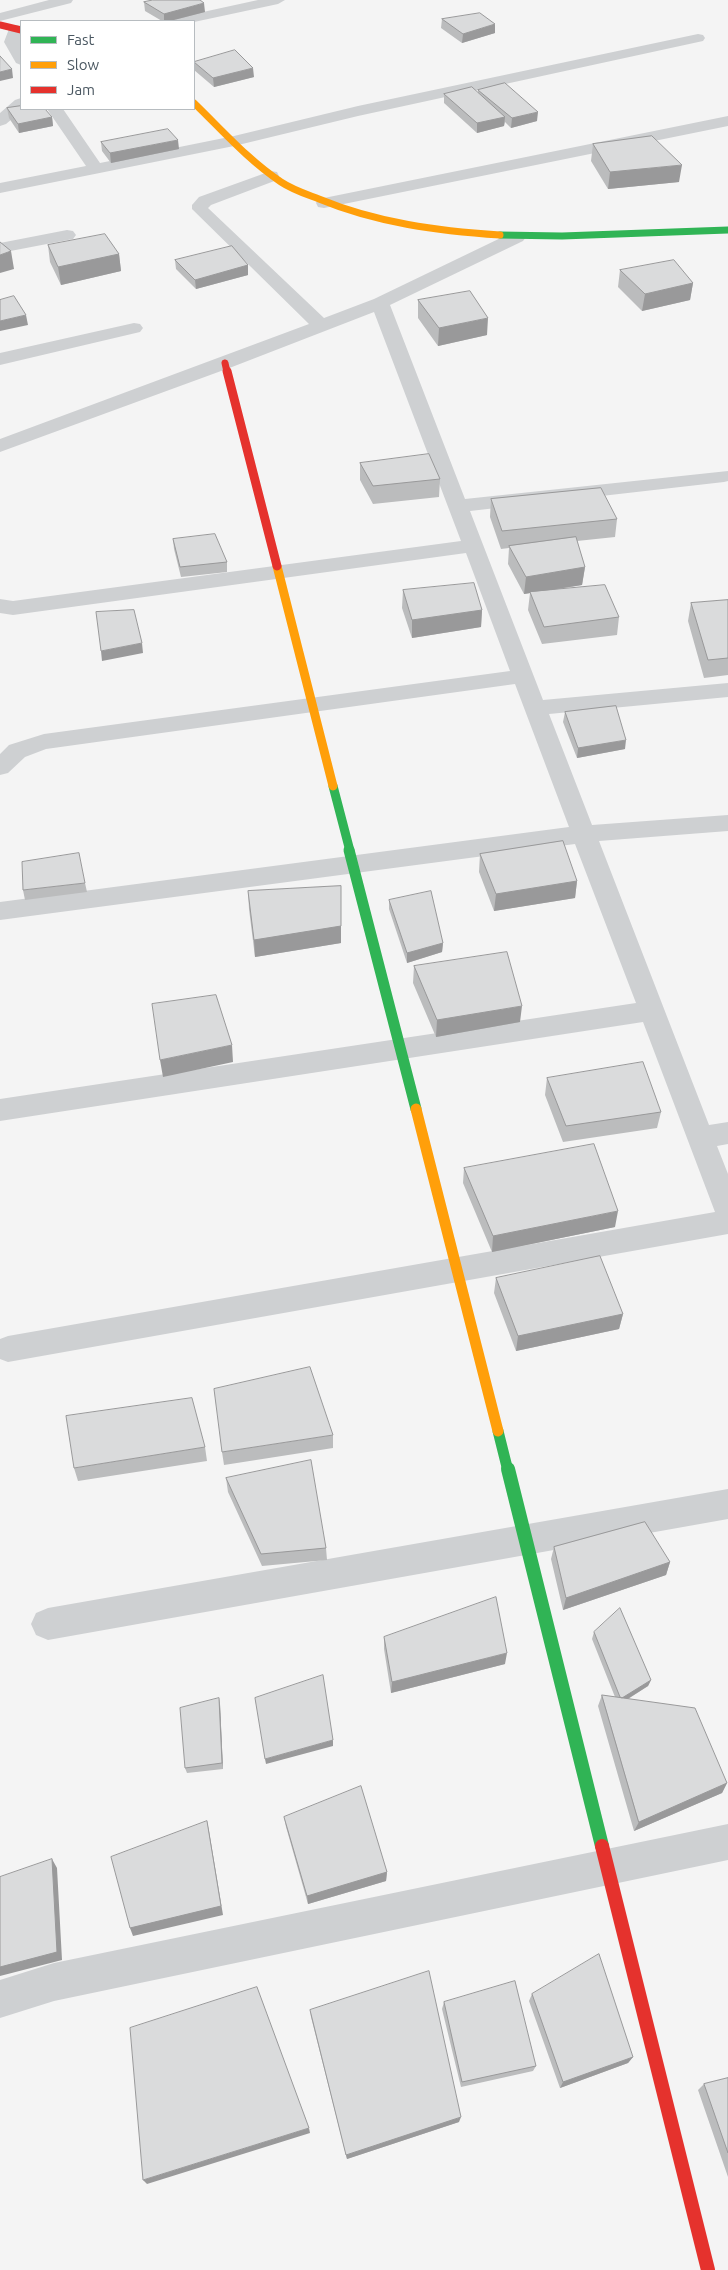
<!DOCTYPE html>
<html>
<head>
<meta charset="utf-8">
<style>
  body { margin:0 }
  #map { position:relative; width:728px; height:2270px; overflow:hidden; background:#f4f4f4; font-family:Ubuntu,sans-serif }
  canvas { display:block }
  .legend { position:absolute; left:20px; top:20px; width:175px; height:90px; box-sizing:border-box; background:#fff; border:1px solid #b7bcc0; margin:0; padding:6px 9px; list-style:none; font-size:15px; color:#4a5761 }
  .legend li { display:flex; align-items:center; gap:10px; height:25px }
  .legend b { width:25px; border:1px solid #b7bcc0 }
</style>
</head>
<body>
<div id="map">
<canvas width="728" height="2270"></canvas>
<ul class="legend">
<li><b style="height:6px;background:#30b455"></b>Fast</li>
<li><b style="height:6px;background:#ff9f0a"></b>Slow</li>
<li><b style="height:6px;background:#e5322d"></b>Jam</li>
</ul>
</div>
<script>
const c = document.querySelector('canvas').getContext('2d');
c.lineJoin = 'round';
function fill(path, color) {
  c.fillStyle = color;
  c.fill(path, 'evenodd');
}
function stroke(path, color, width, dash) {
  c.strokeStyle = color;
  c.lineWidth = width;
  c.lineCap = dash ? 'butt' : 'round';
  c.setLineDash(dash || []);
  c.stroke(path);
}
fill(new Path2D(`
  M49,0H73L71,3L0,21V13Z
  M258,0H285L278,4L194,22L173,21L180,17Z
  M16,25L21,26L20,42L21,65L16,63L4,42L9,29Z
  M698,34L703,35L705,38L703,41L358,116L234,146L0,193V183L86,166L47,109H63L100,163L234,136L358,106Z
  M21,98V109H24L6,124L0,126V113L15,100Z
  M728,116V126L324,208L318,207L316,203L318,199L324,198Z
  M271,171L277,172L279,176L277,180L211,205L208,208L324,318L374,299L511,233H523L526,237L523,241L390,305L465,499L728,471V481L724,482L470,511L543,700L728,683V697L549,714L592,825L728,815V831L599,841L709,1125L728,1122V1144L717,1146L728,1174V1234L8,1362L0,1359V1339L8,1336L715,1212L643,1022L0,1121V1099L636,1003L575,844L0,920V902L569,827L515,684L46,749L25,757L8,773L0,775V754L9,745L44,734L510,671L466,553L13,615L0,613V599L13,601L461,541L374,312L232,367L0,452V439L309,324L192,209V205L199,197Z
  M67,230L73,231L76,235L73,239L0,253V243Z
  M134,323L140,324L143,328L140,332L0,365V353Z
  M728,1489V1519L48,1640L36,1635L31,1624L36,1613L48,1608Z
  M728,1824V1860L54,2001L0,2018V1980L54,1963Z`), '#ced0d2');
stroke(new Path2D(`
  M500,235L562,236L728,230`), '#30b455', 7);
stroke(new Path2D(`
  M333,786L350,851`), '#30b455', 9);
stroke(new Path2D(`
  M349,850L416,1109
  M498,1431L508,1471`), '#30b455', 11);
stroke(new Path2D(`
  M508,1469L602,1846`), '#30b455', 14);
stroke(new Path2D(`
  M194,103C222,130 248,160 281,182C293,190 306,194 319,199C377,223 438,231 500,235`), '#ff9f0a', 7);
stroke(new Path2D(`
  M277,566L333,786`), '#ff9f0a', 9);
stroke(new Path2D(`
  M416,1109L498,1431`), '#ff9f0a', 11);
stroke(new Path2D(`
  M0,25L21,30
  M225,363L227,372`), '#e5322d', 7);
stroke(new Path2D(`
  M227,371L277,566`), '#e5322d', 9);
stroke(new Path2D(`
  M602,1846L708,2270`), '#e5322d', 14);
fill(new Path2D(`
  M144,2L205,12L170,21H162L145,11Z
  M442,19L495,33L462,43L441,28Z
  M194,61L254,77L214,87L194,70Z
  M478,90L537,121L511,128L505,122L504,126L477,133L444,103V94L478,93Z
  M7,108L52,117L53,126L19,133L9,118Z
  M101,142L179,149L111,163L102,151Z
  M593,144L679,182L608,189L591,161Z
  M48,245L119,254L121,271L61,285L50,262Z
  M175,260L248,265V275L196,289L176,269Z
  M620,270L693,283L690,300L642,311L618,287Z
  M418,300L487,335L438,346L418,318Z
  M360,463L440,479L439,497L373,504L360,480Z
  M491,499L617,519L615,537L577,541L585,567L582,585L548,591L619,617L617,635L542,644L528,610L530,593L524,594L508,564L509,548L501,549L490,517Z
  M173,539L227,562V572L181,577L174,549Z
  M403,590L482,610L481,627L412,638L402,608Z
  M728,600V675L704,678L688,621L691,603Z
  M565,712L625,749L577,758L563,722Z
  M480,854L577,881L575,898L494,911L479,872Z
  M85,883L87,892L25,900L23,890Z
  M341,886V943L255,957L249,909L248,891Z
  M389,900L443,943L442,952L407,963L389,909Z
  M414,966L520,1022L436,1037L413,983Z
  M547,1078L661,1112L657,1128L563,1142L545,1095Z
  M464,1168L615,1227L492,1252L463,1183Z
  M496,1278L623,1314L619,1329L516,1351L494,1293Z
  M333,1435V1448L224,1465L222,1452Z
  M205,1447L207,1461L78,1481L74,1468Z
  M226,1478L326,1548L327,1560L262,1566L228,1492Z
  M554,1547L670,1562L666,1575L563,1610L551,1559Z
  M594,1632L651,1680L648,1686L628,1699L727,1783L722,1793L634,1831L598,1706L602,1695L615,1697L592,1639Z
  M384,1637L505,1664L391,1693L384,1649Z
  M219,1698L220,1704L223,1769L187,1773L185,1768Z
  M284,1817L387,1872L386,1881L308,1904L286,1827Z
  M532,1994L633,2057L628,2063L560,2088L529,2001Z
  M444,2002L536,2066L533,2071L461,2087L442,2009Z
  M310,2010L459,2122L347,2159L311,2017Z
  M728,2078V2177L698,2090L704,2084Z`), '#bbbcbd');
fill(new Path2D(`
  M204,3L205,12L170,21H164V14Z
  M495,24V33L462,43L463,34Z
  M253,68L254,77L214,87L213,78Z
  M12,69L13,78L0,81V72Z
  M538,112L537,121L511,128L512,118Z
  M52,117L53,126L19,133L18,124Z
  M505,117L504,126L477,133V123Z
  M178,140L179,149L111,163L110,153Z
  M682,165L679,182L608,189L610,172Z
  M11,251L14,269L0,273V255Z
  M119,254L121,271L61,285L58,267Z
  M248,265V275L196,289L195,280Z
  M693,283L690,300L642,311L645,294Z
  M26,315L28,325L0,331V321Z
  M488,318L487,335L438,346L439,328Z
  M585,567L582,585L524,594L526,577Z
  M482,610L481,627L412,638V620Z
  M142,643L143,653L102,661L101,651Z
  M626,740L625,749L577,758L578,748Z
  M577,881L575,898L494,911L496,894Z
  M341,886V943L255,957L254,940Z
  M443,943L442,952L407,963V953Z
  M522,1006L520,1022L436,1037L437,1020Z
  M232,1045L233,1062L163,1077L160,1060Z
  M618,1211L615,1227L492,1252L493,1236Z
  M623,1314L619,1329L516,1351L518,1336Z
  M670,1562L666,1575L563,1610L566,1598Z
  M507,1653L505,1664L391,1693L392,1682Z
  M651,1680L648,1686L618,1705L620,1699Z
  M219,1698L220,1704L223,1769L222,1763Z
  M333,1740V1746L266,1764L265,1759Z
  M727,1783L722,1793L634,1831L639,1822Z
  M207,1821L209,1831L223,1915L133,1936L130,1928Z
  M52,1859L57,1868L62,1960L0,1976V1967Z
  M387,1872L386,1881L308,1904L307,1896Z
  M633,2057L628,2063L560,2088L563,2082Z
  M461,2117L459,2122L347,2159L346,2155Z
  M309,2128L310,2133L147,2184L143,2180Z`), '#99999a');
const building = new Path2D(`
  M153,0H200L204,3L164,14L144,2Z
  M480,13L495,24L463,34L442,19Z
  M235,50L253,68L213,78L194,62Z
  M0,56L12,69L0,72Z
  M505,83L538,112L512,118L478,90Z
  M472,87L505,117L477,123L444,94Z
  M21,106V109H45L52,117L18,124L7,108Z
  M168,129L178,140L110,153L101,142Z
  M652,136L682,165L610,172L593,144Z
  M105,234L119,254L58,267L48,245Z
  M0,242L11,251L0,255Z
  M232,246L248,265L195,280L175,260Z
  M674,260L693,283L645,294L620,270Z
  M470,291L488,318L439,328L418,300Z
  M14,296L26,315L0,321V300Z
  M429,454L440,479L373,486L360,463Z
  M601,488L617,519L502,531L491,499Z
  M215,534L227,562L180,567L173,539Z
  M576,537L585,567L526,577L509,546Z
  M474,583L482,610L412,620L403,590Z
  M605,585L619,617L544,627L530,592Z
  M728,600V658L708,660L691,603Z
  M134,610L142,643L101,651L96,612Z
  M616,706L626,740L578,748L565,712Z
  M563,841L577,881L496,894L480,854Z
  M79,853L85,883L23,890L22,862Z
  M341,886V926L254,940L248,891Z
  M431,891L443,943L407,953L389,900Z
  M507,952L522,1006L437,1020L414,966Z
  M216,995L232,1045L160,1060L152,1004Z
  M643,1062L661,1112L566,1126L547,1078Z
  M594,1144L618,1211L493,1236L464,1168Z
  M600,1256L623,1314L518,1336L496,1278Z
  M310,1367L333,1435L222,1452L214,1389Z
  M192,1398L205,1447L74,1468L66,1416Z
  M311,1460L326,1548L261,1554L226,1478Z
  M645,1522L670,1562L566,1598L554,1547Z
  M496,1597L507,1653L392,1682L384,1637Z
  M620,1608L651,1680L622,1698L620,1697L594,1632Z
  M323,1675L333,1740L265,1759L255,1698Z
  M602,1695L695,1708L727,1783L639,1822Z
  M219,1698L222,1763L185,1768L180,1708Z
  M361,1786L387,1872L307,1896L284,1817Z
  M207,1821L221,1906L130,1928L111,1857Z
  M52,1859L57,1952L0,1967V1877Z
  M599,1954L633,2057L563,2082L532,1994Z
  M429,1971L461,2117L346,2155L310,2010Z
  M515,1981L536,2066L462,2082L444,2002Z
  M257,1987L309,2128L143,2180L130,2028Z
  M728,2078V2153L704,2084Z`);
fill(building, '#dadbdc');
stroke(building, '#99999a', 1);
</script>
</body>
</html>
